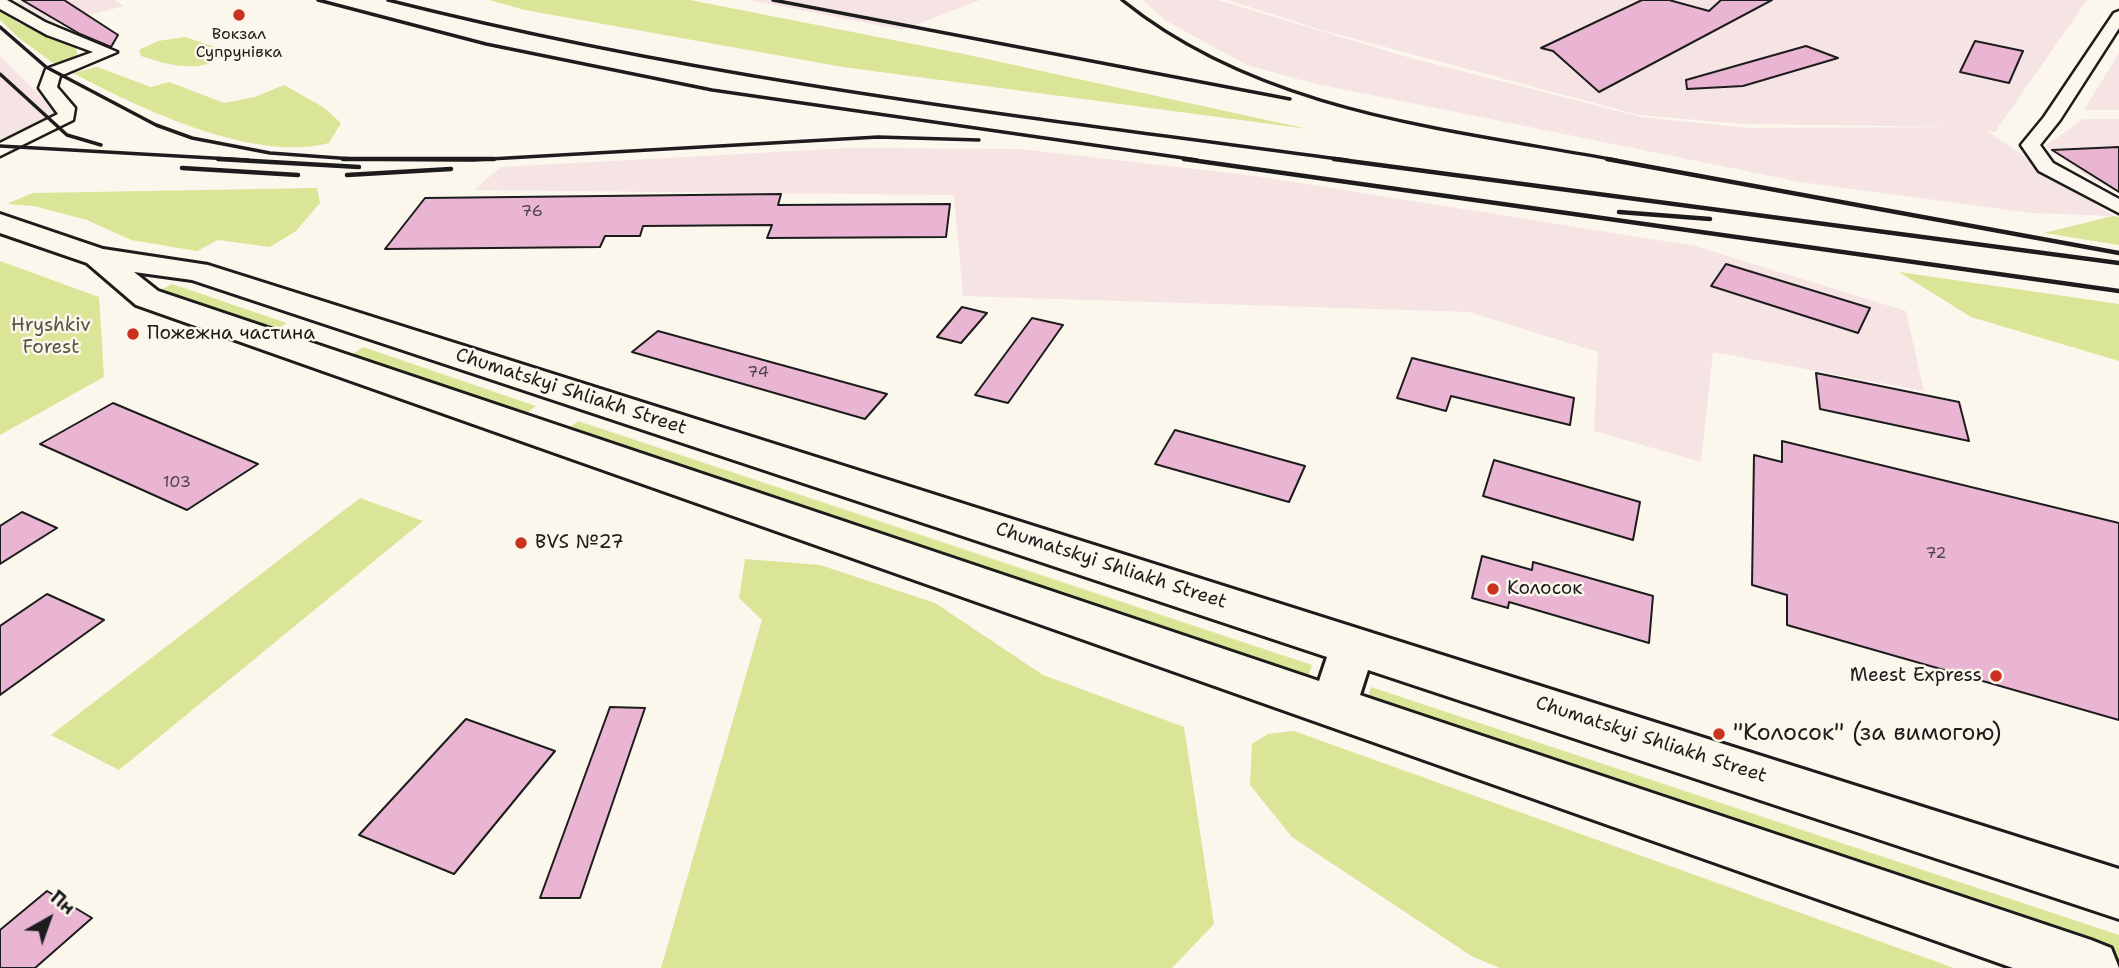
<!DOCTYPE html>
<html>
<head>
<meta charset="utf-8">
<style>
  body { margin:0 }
  #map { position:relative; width:2119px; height:968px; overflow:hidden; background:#fbf7ec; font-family:"Shantell Sans",sans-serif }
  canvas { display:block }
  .north { position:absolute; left:14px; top:884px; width:70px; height:70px; -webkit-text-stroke:5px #fbf7ec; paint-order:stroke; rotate:40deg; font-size:19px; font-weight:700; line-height:28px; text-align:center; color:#1c1c1c }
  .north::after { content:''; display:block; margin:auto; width:24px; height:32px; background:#1c1c1c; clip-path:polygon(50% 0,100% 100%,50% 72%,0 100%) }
</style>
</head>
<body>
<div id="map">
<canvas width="2119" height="968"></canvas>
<div class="north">Пн</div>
</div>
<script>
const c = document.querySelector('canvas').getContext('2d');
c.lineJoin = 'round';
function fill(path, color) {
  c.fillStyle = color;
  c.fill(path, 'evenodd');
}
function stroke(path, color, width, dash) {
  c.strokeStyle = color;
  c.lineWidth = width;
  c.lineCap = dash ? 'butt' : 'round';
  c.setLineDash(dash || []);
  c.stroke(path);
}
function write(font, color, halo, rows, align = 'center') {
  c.font = font + ' "Shantell Sans",sans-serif';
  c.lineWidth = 5;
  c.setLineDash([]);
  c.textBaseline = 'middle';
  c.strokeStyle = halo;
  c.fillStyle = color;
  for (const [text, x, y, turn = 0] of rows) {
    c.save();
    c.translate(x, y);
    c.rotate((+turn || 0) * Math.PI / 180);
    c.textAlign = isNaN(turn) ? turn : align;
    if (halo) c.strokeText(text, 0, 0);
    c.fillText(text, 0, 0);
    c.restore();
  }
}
fill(new Path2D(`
  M114,0L124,6L48,26L7,1Z
  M750,0H980L902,30Z
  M1143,0H1218L1407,57L1641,117L1749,128L1962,127L1743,124L1639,115L1318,29L1228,0H2087L1995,132L1987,131L2113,216L2032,213L1800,182L1308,82L1247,65L1166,21Z
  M2119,53V110H2084Z
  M0,56L20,76L62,117L0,141Z
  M2083,119H2119V193L2085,175L2045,146Z
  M850,148L1020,149L1256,176L1695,246L1906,311L1924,391L1713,352L1701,462L1594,431L1598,352L1469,312L963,296L954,195L474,190L501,167Z`), '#f6e3e4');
fill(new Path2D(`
  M489,0H690L959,53L1308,129L843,67L525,10Z
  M0,9L18,23L75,45L78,57L56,65L20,39L0,20Z
  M185,37L222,49L225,53C203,76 166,64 141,56L139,50L158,41Z
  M97,67L151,87L169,82L224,103L255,97L284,85L323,107L341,123L329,143C253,163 139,108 73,73Z
  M317,188L320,203L296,231L270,247L218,240L197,251L131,240L87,220L34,206L6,204L33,193Z
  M2113,216L2119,217V245L2044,233Z
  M0,261L99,297L104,377L0,435Z
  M1899,272L2119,304V361L1971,317Z
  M172,284L287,323L270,333L153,294Z
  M363,347L536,406L520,419L346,358Z
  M578,421L1312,665L1306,683L564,432Z
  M360,498L423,521L119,770L51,735Z
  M745,559L820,565L935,603L1043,675L1184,727L1214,924L1172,968H661L762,620L739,598Z
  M1371,687L2119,935V962L1365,708Z
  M1294,731L1358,754L1954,968H1500L1473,957L1292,837L1250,785L1252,744L1268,734Z`), '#dae598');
const building = new Path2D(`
  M22,0H64L118,35L111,47L80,34Z
  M1642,0H1669L1709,11L1721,0H1772L1599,92L1553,51L1541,48Z
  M1975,41L2023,51L2009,83L1960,72Z
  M1806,46L1838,58L1743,86L1687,89L1686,80Z
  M2119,147V192L2052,150Z
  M781,194L778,205L950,204L946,237L767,238L772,225L643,226L640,236H605L600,247L385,249L425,198Z
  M1726,264L1870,308L1858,333L1711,286Z
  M962,307L987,313L961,343L937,337Z
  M1032,318L1063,325L1008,403L975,395Z
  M658,331L887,394L865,419L632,352Z
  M1412,358L1574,398L1570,425L1451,396L1446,411L1397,398Z
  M1816,373L1959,402L1969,441L1820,409Z
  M113,403L258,464L187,510L40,444Z
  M1175,430L1305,466L1289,502L1155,464Z
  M1782,441L2119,523V720L1787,625V595L1752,585L1754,455L1782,462Z
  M1494,460L1640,502L1633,540L1483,496Z
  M22,512L57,528L0,564V526Z
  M1482,556L1532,570L1533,562L1653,596L1649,643L1509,602L1508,608L1472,598Z
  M47,594L104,620L0,695V626Z
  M610,707L645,708L580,898H540Z
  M466,719L555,751L454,874L359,835Z
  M47,891L92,918L35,968H0V930Z`);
fill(building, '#e9b5d3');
stroke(building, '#1c1c1c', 2);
const minor = new Path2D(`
  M0,0H7L45,22L117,52L60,76L57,87L75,108L73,120L0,156V143L58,114L39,88L46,69L93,52L47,35L0,9Z
  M2119,11V28L2060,120L2040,145L2053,163L2119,199V213L2039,171L2021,145L2044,117L2114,13Z`);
const primary = new Path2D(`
  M0,214L103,249L208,265L2119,869V919L1368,670L1360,695L2091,940L2111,948L2119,968H2013L136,305L87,263L0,233ZM134,272L192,280L1327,657L1319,681L158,291Z`);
stroke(minor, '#1c1c1c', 5);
stroke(primary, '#1c1c1c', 6);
fill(minor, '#fbf7ec');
fill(primary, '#fbf7ec');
stroke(new Path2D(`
  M318,0L486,44L712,90L1197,160
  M388,0C703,80 1025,117 1347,160
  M773,0L1290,99
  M1122,0C1260,112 1447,129 1616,160
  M0,27L46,67L156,125L192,138L270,153L353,159L472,160L878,137L979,140
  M0,74L67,135L101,145
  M0,146L248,160`), '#1c1c1c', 3.5);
stroke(new Path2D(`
  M218,159L359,167
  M343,159H494
  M1184,159L2119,291
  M1334,159L2119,263
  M1607,159L2119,253
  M182,168L298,175
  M347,175L451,169
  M1619,212L1710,219`), '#1c1c1c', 4.5);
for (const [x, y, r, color] of [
  [239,15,7,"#c8321e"],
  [133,334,7,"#c8321e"],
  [521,543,7,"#c8321e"],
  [1493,589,7,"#c8321e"],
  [1996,676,7,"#c8321e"],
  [1719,734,7,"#c8321e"]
]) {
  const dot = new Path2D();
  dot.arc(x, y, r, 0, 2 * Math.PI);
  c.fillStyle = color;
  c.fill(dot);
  stroke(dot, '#fbf7ec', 2.5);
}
write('16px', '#1c1c1c', '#fbf7ec', [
  ["Вокзал",239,35],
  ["Супрунівка",239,53]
]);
write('16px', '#4f424a', null, [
  ["76",532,212],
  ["74",758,373],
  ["103",177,483],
  ["72",1936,554]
]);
write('19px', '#555841', '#fbf7ec', [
  ["Hryshkiv",51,326],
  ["Forest",51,348]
]);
write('19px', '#1c1c1c', '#fbf7ec', [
  ["Пожежна частина",147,334],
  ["BVS №27",535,543],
  ["Колосок",1507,589],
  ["Meest Express",1982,676,"right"]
], 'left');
write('19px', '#1c1c1c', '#fbf7ec', [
  ["Chumatskyi Shliakh Street",571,392,18],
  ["Chumatskyi Shliakh Street",1111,566,18],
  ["Chumatskyi Shliakh Street",1651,740,18]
]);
write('23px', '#1c1c1c', '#fbf7ec', [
  ["\"Колосок\" (за вимогою)",1733,734]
], 'left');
</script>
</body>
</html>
